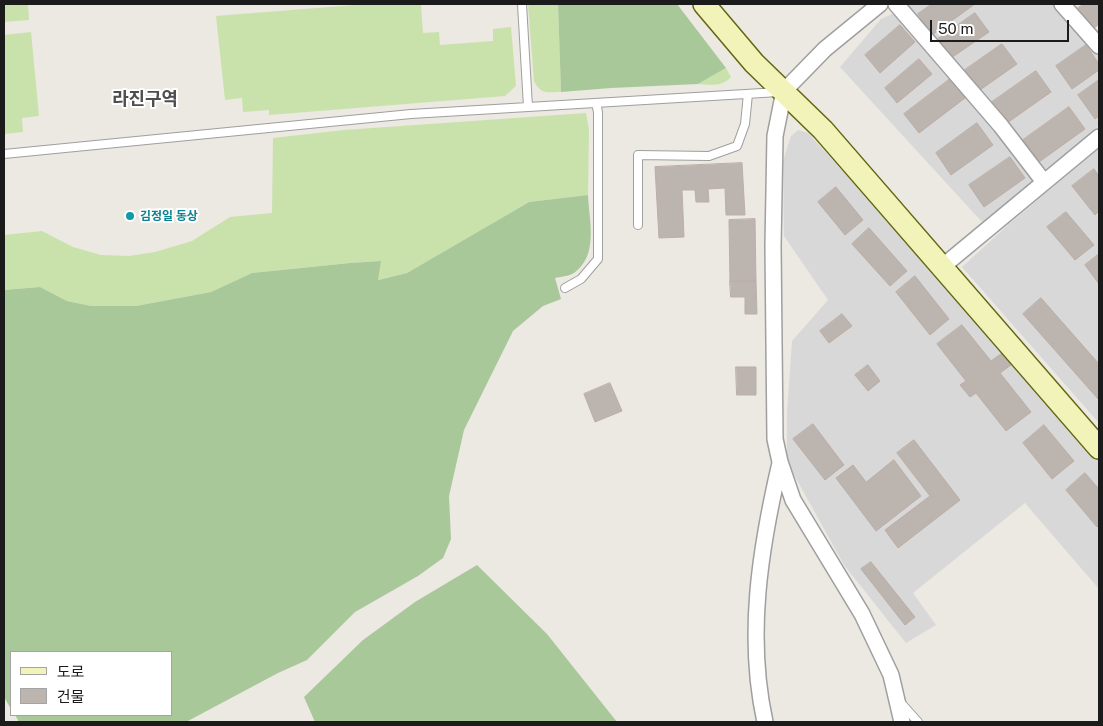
<!DOCTYPE html>
<html>
<head>
<meta charset="utf-8">
<style>
  body { margin:0 }
  #map { position:relative; width:1103px; height:726px; overflow:hidden; background:#ece8e2; font-family:"Public Sans","Noto Sans KR",sans-serif }
  canvas { display:block }
  .frame { position:absolute; inset:0; border:5px solid #1b1b1b; pointer-events:none }
  .legend { position:absolute; left:10px; top:651px; width:162px; height:65px; box-sizing:border-box; background:#fff; border:1px solid #a4a4a4; margin:0; padding:6px 9px; list-style:none; font-size:15px; color:#1b1b1b }
  .legend li { display:flex; align-items:center; gap:10px; height:25px }
  .legend b { width:25px; border:1px solid #a4a4a4 }
  .scale { position:absolute; left:930px; top:20px; width:139px; height:22px; box-sizing:border-box; border:2px solid #1b1b1b; border-top:0; padding-left:6px; font-size:15px; line-height:18px; white-space:nowrap; color:#1b1b1b; -webkit-text-stroke:4px #fff; paint-order:stroke }
</style>
</head>
<body>
<div id="map">
<canvas width="1103" height="726"></canvas>
<div class="frame"></div>
<ul class="legend">
<li><b style="height:6px;background:#f2f3b9"></b>도로</li>
<li><b style="height:14px;background:#bcb4af"></b>건물</li>
</ul>
<div class="scale">50 m</div>
</div>
<script>
const c = document.querySelector('canvas').getContext('2d');
c.lineJoin = 'round';
function fill(path, color) {
  c.fillStyle = color;
  c.fill(path, 'evenodd');
}
function stroke(path, color, width, dash) {
  c.strokeStyle = color;
  c.lineWidth = width;
  c.lineCap = dash ? 'butt' : 'round';
  c.setLineDash(dash || []);
  c.stroke(path);
}
function write(font, color, halo, rows, align = 'center') {
  c.font = font + ' "Public Sans","Noto Sans KR",sans-serif';
  c.lineWidth = 4;
  c.setLineDash([]);
  c.textBaseline = 'middle';
  c.strokeStyle = halo;
  c.fillStyle = color;
  for (const [text, x, y, turn = 0] of rows) {
    c.save();
    c.translate(x, y);
    c.rotate((+turn || 0) * Math.PI / 180);
    c.textAlign = isNaN(turn) ? turn : align;
    if (halo) c.strokeText(text, 0, 0);
    c.fillText(text, 0, 0);
    c.restore();
  }
}
fill(new Path2D(`
  M905,4H1056L1099,54V126L1043,171Z
  M895,13L948,72L1035,180L982,222L840,67L881,19Z
  M798,130L808,133L1006,350L1099,459V589L1025,503L913,593L936,625L906,643L844,565L787,462V413L792,341L828,300L784,236L783,161L791,136Z
  M1099,148V423L962,267L1009,224Z`), '#d9d8d8');
fill(new Path2D(`
  M4,4H28L29,20L4,22Z
  M367,4H421L423,33L439,32L440,45L493,41V29L511,27L516,86L505,96L269,115V110L243,112L242,98L225,100L216,16Z
  M528,4H558L561,92C547,92 541,95 534,81Z
  M31,32L39,116L22,118L23,132L4,134V35Z
  M726,68L731,77C722,87 711,85 698,84Z
  M586,113L589,130L588,195L529,202L407,273L377,280L380,261L350,263L252,273L211,292L136,306H91L67,301L40,287L4,290V235L42,231L73,247L101,255L129,256L155,252L192,241L230,217L272,213L273,138L344,130Z`), '#c9e2ac');
fill(new Path2D(`
  M558,4H677L726,68L698,84L611,88L561,92Z
  M588,195C589,221 599,255 574,273C569,276 560,277 555,278L561,299L543,306L513,331L464,430L449,496L451,539L443,558L418,576L355,612L307,660L278,673L186,722H19L15,715H171V652H11V709L4,697V290L40,287L67,301L91,306H136L211,292L252,273L350,263L381,261L378,280L407,273L529,202Z
  M477,565L547,634L617,722H315L304,697L363,640L415,602Z`), '#a9c89a');
const building = new Path2D(`
  M932,4H975L932,35L918,14Z
  M1084,4H1099V24L1093,29L1078,8Z
  M975,13L989,32L951,58L938,39Z
  M900,25L915,42L880,73L865,55Z
  M1002,44L1017,64L980,90L965,70Z
  M1086,45L1099,64V70L1072,89L1056,66Z
  M919,59L932,74L897,103L885,88Z
  M1036,71L1051,92L1007,123L992,102Z
  M950,79L965,98L919,133L904,114Z
  M1099,80V116L1095,119L1078,95Z
  M1069,107L1085,129L1039,162L1023,140Z
  M977,123L993,145L951,175L936,153Z
  M1010,157L1025,178L984,207L969,185Z
  M742,163L745,215H726L725,188L708,189L709,202H696L695,190H682L684,237L659,238L655,167Z
  M1094,169L1099,176V211L1095,215L1072,186Z
  M836,187L863,220L845,235L818,202Z
  M1066,212L1094,245L1075,260L1047,227Z
  M755,219L756,281H730L729,220Z
  M869,228L907,271L890,286L852,244Z
  M1099,254V284L1085,265Z
  M915,276L949,319L930,335L896,292Z
  M730,281H756L757,314H745V297H731Z
  M1041,298L1099,364V400L1023,314Z
  M842,314L852,326L829,343L820,331Z
  M962,325L991,361L1002,353L1011,365L1000,373L1031,412L1006,431L976,393L970,397L960,385L966,381L937,344Z
  M868,365L880,381L868,391L855,375Z
  M736,367H756V395H737Z
  M610,383L622,411L595,422L584,394Z
  M813,424L844,465L825,480L793,439Z
  M1044,425L1074,461L1052,479L1023,443Z
  M914,440L960,500L898,548L885,530L930,496L897,453Z
  M894,460L921,496L876,531L836,478L853,465L866,482Z
  M1085,473L1099,489V525L1097,527L1066,490Z
  M871,562L915,617L905,625L861,569Z`);
fill(building, '#bcb4af');
stroke(building, '#bcaea6', 1);
const lane = new Path2D(`
  M522,4L528,107
  M4,154L411,114L779,92
  M638,225V155L709,156L737,146L745,124L748,94
  M565,288L581,279L598,259V112L596,103
  M901,703L918,722`);
const street = new Path2D(`
  M880,4L825,49L784,91L775,136L773,246L775,439L780,462L793,500L862,614L891,675L902,722
  M896,4L1001,126L1044,182
  M1062,4L1099,46
  M942,267L1099,137
  M765,722C746,636 760,549 780,463`);
const secondary = new Path2D(`
  M704,4L754,63L823,130L1099,448`);
stroke(lane, '#9f9f9f', 10);
stroke(street, '#9f9f9f', 18);
stroke(secondary, '#61660e', 24);
stroke(lane, '#fff', 8);
stroke(street, '#fff', 15);
stroke(secondary, '#f2f3b9', 21);
for (const [x, y, r, color] of [
  [130,216,5,"#0f9aa8"]
]) {
  const dot = new Path2D();
  dot.arc(x, y, r, 0, 2 * Math.PI);
  c.fillStyle = color;
  c.fill(dot);
  stroke(dot, '#fff', 2);
}
write('bold 12px', '#0d838f', '#fff', [
  ["김정일 동상",140,216]
], 'left');
write('bold 18px', '#4e4e4e', '#fff', [
  ["라진구역",145,99]
]);
</script>
</body>
</html>
